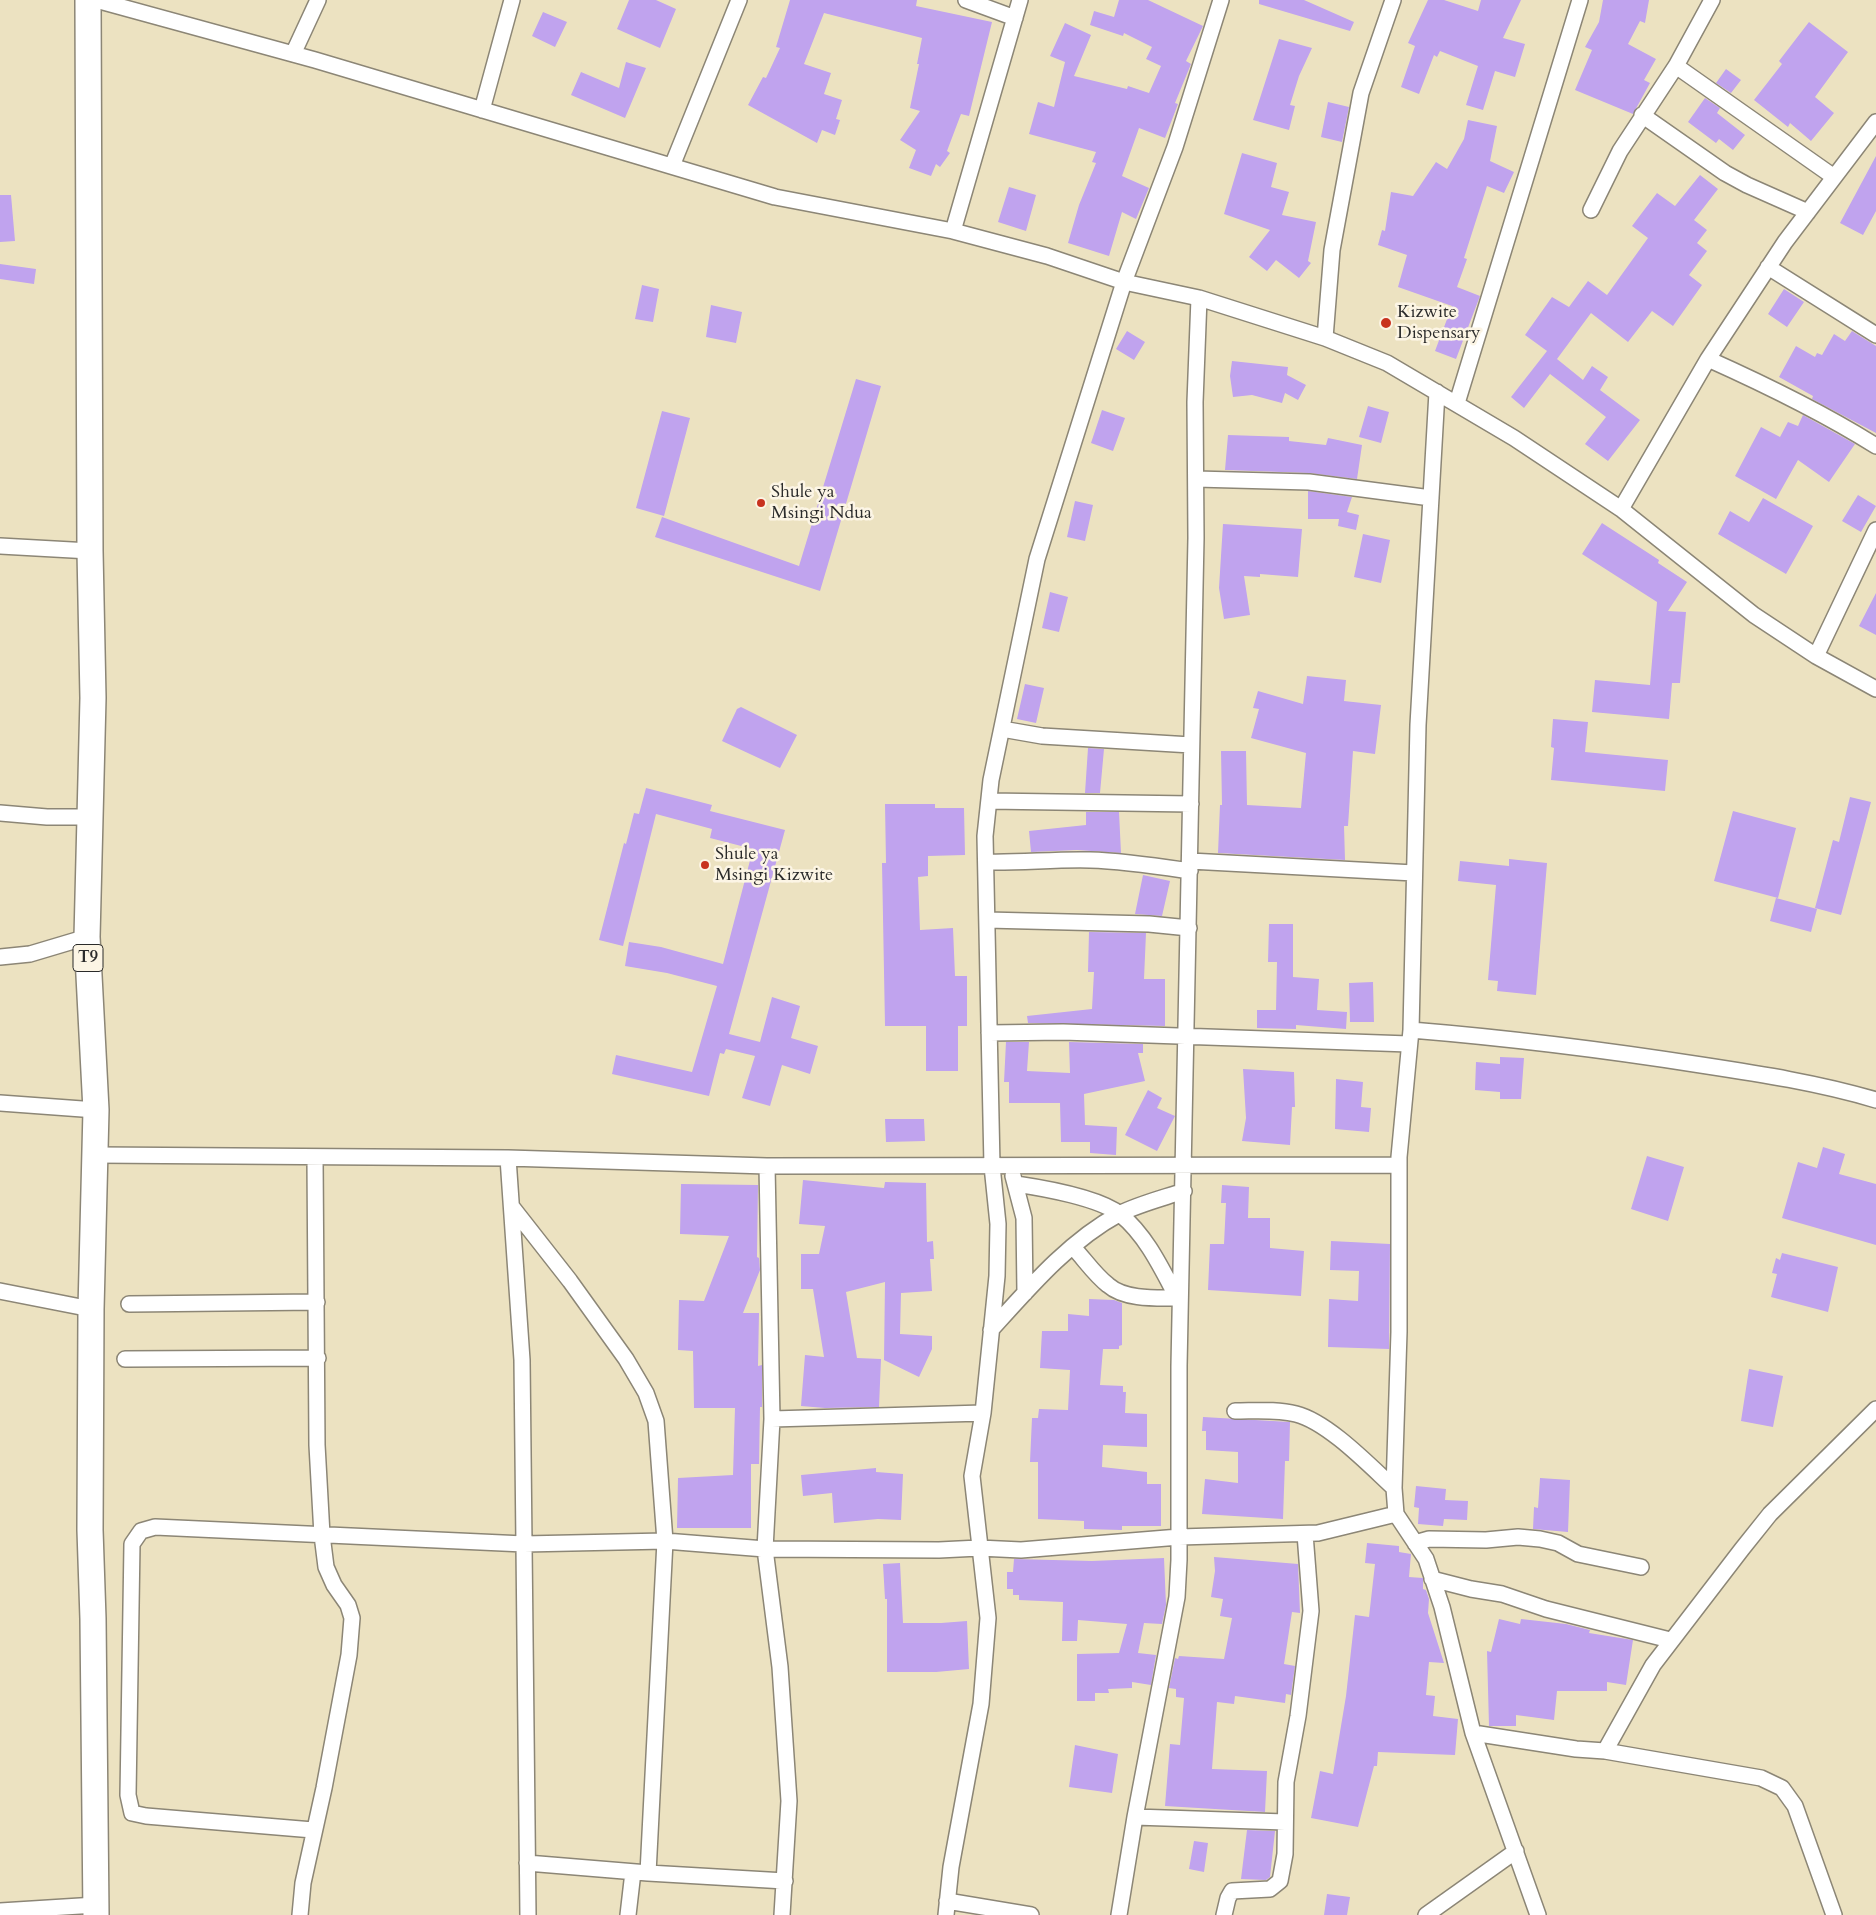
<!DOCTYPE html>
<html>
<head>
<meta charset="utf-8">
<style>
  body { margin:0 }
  canvas { display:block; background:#ece2c1 }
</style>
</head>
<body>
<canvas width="1876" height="1915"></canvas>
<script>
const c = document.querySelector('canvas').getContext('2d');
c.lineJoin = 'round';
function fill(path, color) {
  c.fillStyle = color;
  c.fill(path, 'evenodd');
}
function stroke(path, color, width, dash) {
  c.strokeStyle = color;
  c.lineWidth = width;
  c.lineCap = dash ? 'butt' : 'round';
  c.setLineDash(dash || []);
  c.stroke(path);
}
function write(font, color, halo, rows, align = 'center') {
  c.font = font + ' Cardo,serif';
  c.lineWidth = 5;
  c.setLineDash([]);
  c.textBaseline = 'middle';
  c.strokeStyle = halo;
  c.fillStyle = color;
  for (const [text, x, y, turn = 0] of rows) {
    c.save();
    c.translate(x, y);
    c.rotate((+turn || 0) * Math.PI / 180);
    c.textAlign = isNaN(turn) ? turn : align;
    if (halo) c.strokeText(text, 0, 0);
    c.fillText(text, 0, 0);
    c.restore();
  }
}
fill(new Path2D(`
  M629,0H656L676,9L660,48L617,29Z
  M790,0H917L916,6L992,22L969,116L961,114L947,151L950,153L940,167L936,164L931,176L909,168L916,150L900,140L920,111L910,108L919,64H917L922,38L824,13L804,64L831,73L824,94L842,100L836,119L840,120L835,135L822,130L817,143L748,105L763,77L766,78L780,48L776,47Z
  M1119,0H1148L1203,26L1186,61L1191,64L1175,103L1178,104L1165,138L1139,128L1122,176L1149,188L1136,219L1122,212L1109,256L1068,243L1079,205L1096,163L1092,162L1096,152L1029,134L1038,102L1054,107L1065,62L1050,56L1065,23L1091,35L1074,76L1127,89L1128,86L1149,93L1161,66L1146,59L1152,47L1124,33L1123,36L1090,25L1094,11L1114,17Z
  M1259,0H1304L1354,22L1350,31L1259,4Z
  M1428,0H1444L1478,11L1481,0H1521L1503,38L1525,44L1515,77L1495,71L1483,110L1466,105L1478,66L1440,51L1437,57L1434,55L1419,94L1401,87L1415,46L1408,43Z
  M1603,0H1649L1645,23L1640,21L1628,44L1656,59L1644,80L1650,83L1633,114L1575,90L1592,50L1585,47L1599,22Z
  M543,12L567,22L555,47L532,36Z
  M1809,22L1848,52L1815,97L1834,113L1811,141L1790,123L1788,127L1754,100L1782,64L1779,61Z
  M1279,39L1312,48L1299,76L1290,105L1295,106L1289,130L1253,120Z
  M626,62L646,68L625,118L571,95L581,72L619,88Z
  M1726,69L1741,80L1731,93L1716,83Z
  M1705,98L1720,108L1717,113L1745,135L1733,150L1719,139L1716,143L1688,122Z
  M1328,102L1349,107L1342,142L1321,137Z
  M1468,120L1497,126L1490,161L1514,172L1504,193L1487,186L1464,258L1467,259L1457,287L1480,296L1456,359L1435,351L1452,306L1398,287L1407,255L1378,245L1382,230L1385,231L1391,192L1413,196L1436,162L1447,169L1464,139Z
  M1242,153L1277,163L1271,187L1289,192L1282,215L1316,222L1308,261L1311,263L1299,278L1276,260L1267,271L1249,257L1270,230L1224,214Z
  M1876,156V211L1863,235L1840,223Z
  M1700,175L1718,189L1694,220L1707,230L1697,243L1707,251L1689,275L1702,285L1673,326L1652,311L1628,342L1591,313L1557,359L1583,380L1592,366L1608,377L1600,390L1640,420L1608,461L1585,444L1606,417L1550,374L1524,408L1511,397L1547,351L1525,335L1552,297L1569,307L1588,281L1607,295L1648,238L1632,226L1657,193L1675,206Z
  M1009,187L1036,195L1026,231L998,222Z
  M0,195H11L15,241L0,242Z
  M0,264L36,269L34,284L0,279Z
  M642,285L659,289L653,322L635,319Z
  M1784,289L1804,302L1787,327L1768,314Z
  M711,305L742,312L736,343L706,337Z
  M1127,331L1145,342L1134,360L1116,349Z
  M1852,331L1876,346V433L1812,399L1813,396L1779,377L1796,346L1815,357L1817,353L1822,355L1834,334L1845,341Z
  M1232,361L1288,367L1287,375L1306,385L1298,400L1285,393L1282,403L1252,395L1233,397L1230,376Z
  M856,379L881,386L820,591L655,537L662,517L799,566Z
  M1368,406L1389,412L1381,443L1359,437Z
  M1102,410L1125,418L1113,451L1091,443Z
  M662,411L690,418L664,516L636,508Z
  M1803,415L1855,444L1829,482L1798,460L1776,499L1735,476L1761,427L1780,437L1788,422L1798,426Z
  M1228,435L1289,437V441L1326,445L1328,438L1362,445L1357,479L1309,473L1225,470Z
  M1308,491L1352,497L1347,512L1359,515L1356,530L1338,526L1339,519H1308Z
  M1858,495L1876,506L1861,532L1842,521Z
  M1763,498L1813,526L1786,574L1718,534L1730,511L1749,522Z
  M1075,501L1093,505L1085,541L1067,537Z
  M1602,523L1659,560L1658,563L1687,582L1668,611L1686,612L1680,683H1672L1669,719L1592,712L1595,680L1650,685L1657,602L1582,554Z
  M1223,524L1302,529L1298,577L1260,574V577L1244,576L1250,615L1224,619L1219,588Z
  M1363,534L1390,540L1381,583L1354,577Z
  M1050,592L1068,597L1059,632L1042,628Z
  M1876,593V635L1859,626Z
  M1307,676L1346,680L1344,701L1381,705L1375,754L1353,751L1348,826H1344L1345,860L1218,853L1220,805H1222L1221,751H1246L1247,805L1301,808L1306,753L1251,738L1259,709L1253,708L1258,691L1303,704Z
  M1025,684L1044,688L1036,723L1017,719Z
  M741,707L797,735L780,768L722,741L737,709Z
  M1553,719L1588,722L1585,752L1668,760L1665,791L1551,780L1554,748L1551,747Z
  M1088,748L1104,749L1100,793H1085Z
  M646,788L712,805L710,811L785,830L729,1034L760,1042L772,997L800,1006L791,1038L818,1046L810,1074L782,1065L770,1106L742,1098L755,1056L726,1049L724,1054L720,1053L709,1096L612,1074L616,1055L692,1072L717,986L667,973L625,966L629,942L661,947L723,964L753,849L710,838L712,829L656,814L623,946L599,940L624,843L626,844L634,813L639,814Z
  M1850,797L1871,802L1841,915L1815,908L1833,840L1839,842Z
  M885,804H935V808H964L965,855L928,856V876L918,877L920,930L953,928L955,976H967V1026H958V1071H926V1026H885L882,863H886Z
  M1733,811L1796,828L1778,898L1714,881Z
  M1086,812H1119L1121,853L1077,850L1031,852L1029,831L1086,825Z
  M1509,859L1547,863L1536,995L1497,991L1498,981L1488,980L1496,885L1458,881L1460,861L1509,866Z
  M1143,875L1170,881L1162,916L1135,914Z
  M1776,898L1817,909L1811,932L1770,921Z
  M1269,924H1293V977L1319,979L1317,1010L1347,1012L1346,1029L1296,1025V1029L1257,1028V1010H1276L1277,962H1268Z
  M1089,932L1146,933L1144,979H1165V1026L1028,1023L1027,1016L1092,1009L1094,972H1088Z
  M1373,982L1374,1022H1350L1349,983Z
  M1006,1042H1029L1027,1071L1070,1073L1069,1042L1143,1044V1053H1138L1145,1081L1084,1094L1085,1125L1117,1127L1116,1155L1090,1153V1142H1061L1060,1103H1009V1082H1004Z
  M1500,1057L1524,1058L1521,1099H1500V1092L1475,1090L1476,1062L1500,1064Z
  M1243,1069L1294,1072L1295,1107H1292L1290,1145L1242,1141L1246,1118Z
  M1336,1079L1363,1082L1361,1107L1371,1108L1369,1132L1335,1129Z
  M1148,1090L1162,1098L1157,1108L1175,1116L1157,1151L1125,1135Z
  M885,1119H924L925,1141L886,1142Z
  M1823,1147L1845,1154L1839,1174L1876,1184V1245L1782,1218L1798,1162L1817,1168Z
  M1647,1156L1684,1167L1668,1221L1631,1209Z
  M803,1180L884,1188L885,1182L926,1183L927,1242L933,1241L934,1259H930L932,1291L901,1293L900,1334L932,1336V1349L919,1377L884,1360L885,1282L846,1292L857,1358L881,1359L879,1407L825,1408L801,1406L805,1355L824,1357L813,1289H801V1254H819L825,1226L799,1224Z
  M681,1184L758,1185L757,1257L759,1258L760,1270L743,1313H759L758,1366L762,1365V1407H760L759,1464H751V1528H677L678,1478L733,1475L735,1408H694L693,1351L678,1350L679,1300L704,1301L729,1236L680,1234Z
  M1222,1185L1249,1187L1248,1218H1270V1248L1304,1251L1301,1296L1208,1290L1210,1244H1224L1226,1203H1221Z
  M1331,1241L1390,1244L1389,1349L1328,1347L1329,1299L1358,1301L1359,1271L1330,1270Z
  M1782,1253L1838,1267L1828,1312L1771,1297L1777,1274L1772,1273L1776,1258L1780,1260Z
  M1089,1299L1114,1300L1122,1303V1345L1119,1346V1349H1103L1100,1385L1123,1386V1392H1126L1125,1413L1147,1414V1447L1103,1445L1102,1467L1147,1472V1484H1161V1526H1122V1530L1084,1529V1521L1038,1519V1462H1030L1032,1418H1038L1039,1409L1068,1410L1070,1370L1040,1368L1042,1331H1068V1314L1089,1316Z
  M1749,1369L1783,1376L1773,1427L1741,1421Z
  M1203,1417L1290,1422L1289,1461H1285L1283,1519L1202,1514L1205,1479L1238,1483V1452L1206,1450V1431H1202Z
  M876,1468V1472L903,1474L901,1520L878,1519L834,1523L832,1493L803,1496L801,1475Z
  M1540,1478L1570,1480L1568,1532L1533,1529L1534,1507L1538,1508Z
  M1416,1486L1446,1489L1445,1500L1468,1501L1467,1520L1444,1519L1443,1526L1418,1524L1419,1508L1414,1507Z
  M1367,1543L1399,1546V1552L1411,1554L1409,1577L1423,1578V1589L1426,1590L1429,1599L1428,1613L1444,1663L1429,1662L1426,1695L1435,1696L1433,1716L1458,1719L1455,1755L1378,1752L1377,1766H1374L1358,1827L1311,1818L1320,1771L1333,1774L1346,1696L1355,1615L1369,1617L1375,1564L1365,1563Z
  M1214,1557L1298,1564L1300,1613L1292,1612L1284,1664L1295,1666L1291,1695L1286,1694L1285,1703L1235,1696L1234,1704L1217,1702L1212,1769L1267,1771L1265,1812L1165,1806L1170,1744L1180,1745L1184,1698L1176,1697V1689L1169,1688L1175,1658L1178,1659L1179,1656L1224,1659L1232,1618L1220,1616L1223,1599L1211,1597L1215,1571Z
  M1164,1558L1166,1605L1162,1624L1144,1623L1138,1653L1156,1655L1151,1685L1132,1682V1688L1108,1689L1109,1693H1095V1701H1077V1654L1119,1653L1127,1624L1078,1620L1077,1641H1062L1063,1602L1019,1600V1595H1013V1589H1007V1572H1013L1014,1559L1092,1561Z
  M900,1563L903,1623H941L967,1621L969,1669L936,1672H887V1599H885L883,1564Z
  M1499,1619L1520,1624L1521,1619L1566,1624L1590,1630L1589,1633L1633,1640L1626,1685L1607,1682V1691H1557L1554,1720L1516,1715V1726H1489L1487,1651L1491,1652Z
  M1075,1745L1118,1754L1112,1793L1069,1787Z
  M1247,1830L1275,1831L1270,1877L1266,1880L1241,1879Z
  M1194,1841L1208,1843L1204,1872L1189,1869Z
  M1327,1894L1350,1897L1347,1915H1324Z`), '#c0a3ee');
const minor = new Path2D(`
  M96,0L315,60L775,197L953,231L1047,256L1124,282L1199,298L1325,338L1387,363L1514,438L1621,509L1754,615L1816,656L1876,689
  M966,0L1015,18
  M293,54L318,0
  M1676,66L1834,177
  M482,110L512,0
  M1642,115L1725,173L1747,185L1808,212
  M672,166L739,0
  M1591,210L1620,151L1676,66L1712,0
  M953,231L1020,0
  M1768,267L1876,335
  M1325,338L1332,250L1361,93L1393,0
  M1708,359C1766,385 1822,412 1876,446
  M1437,392L1418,725L1411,1030L1399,1157V1332L1394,1488L1396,1514L1426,1559L1442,1607L1473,1733L1538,1915
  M1457,403L1580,0
  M1196,479L1309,482L1431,498
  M1621,509L1708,359L1785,242L1876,122
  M0,546L90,551
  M1816,656L1876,530
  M1002,729L1042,736L1191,745
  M989,801L1191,804
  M0,813L47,817H90
  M1190,861L1414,873
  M986,862C1020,863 1055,859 1090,860C1124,861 1156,866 1190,871
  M987,920L1149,924L1189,928
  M0,957L30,954L87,937
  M1411,1030C1508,1038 1605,1050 1701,1065C1760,1074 1819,1083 1876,1100
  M989,1033L1063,1032L1409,1044
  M0,1103L96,1110
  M96,1155L508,1158L767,1166L1399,1165
  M508,1158L522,1360L528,1915
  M767,1166L772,1419L765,1549L780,1667L789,1801L782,1915
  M1013,1176L1024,1218L1025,1293
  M1016,1184C1043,1188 1100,1198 1121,1215C1148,1237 1164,1274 1180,1303
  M512,1207L570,1281L626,1359L646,1393L656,1421L665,1541L648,1873L785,1881
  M1073,1247C1085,1260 1095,1275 1108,1285C1125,1300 1157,1298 1177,1298
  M0,1291L91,1309
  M129,1304L317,1302
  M991,1330C1029,1288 1069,1241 1119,1214C1139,1204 1163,1198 1184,1191
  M125,1359L318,1358
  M1235,1411C1255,1411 1277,1409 1296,1414C1328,1422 1370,1466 1394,1488
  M772,1419L983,1413
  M1415,1543L1429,1539L1486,1540L1518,1537L1540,1539L1558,1543L1578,1554L1641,1567
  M1432,1579L1471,1589L1502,1594L1546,1609L1670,1640
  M1473,1733L1576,1749L1605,1751L1761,1778L1782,1788L1795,1806L1834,1915
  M1605,1751L1653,1665L1742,1549L1770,1514L1876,1409
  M1135,1817L1285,1822
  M313,1830L146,1816L132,1813L128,1795L132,1544L141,1531L155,1527L524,1544L665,1541L765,1549L939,1550L979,1548L1021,1550L1179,1537L1318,1533L1396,1514
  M527,1863L648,1873
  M947,1901L1031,1915
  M0,1911L96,1905
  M300,1915L303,1883L324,1788L349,1655L352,1618L348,1605L334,1585L326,1567L322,1535L317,1445L315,1158
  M628,1915L633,1872
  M946,1915L951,1867L981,1704L988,1618L972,1476L983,1413L997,1276L998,1224L992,1166L985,836L991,780L1037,559L1124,282L1175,147L1221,0
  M1119,1915L1135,1817L1177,1597L1179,1560V1366L1196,538L1195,402L1199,298
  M1224,1915L1228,1898L1232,1891L1270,1889L1280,1881L1285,1854L1286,1782L1298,1716L1311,1611L1305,1534
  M1426,1915L1516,1851`);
const trunk = new Path2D(`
  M88,0L90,551L93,698L87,937L96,1110L91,1309L90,1530L93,1619L96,1915`);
stroke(minor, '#8c8676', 18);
stroke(trunk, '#8c8676', 28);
stroke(minor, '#fff', 15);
stroke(trunk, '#fff', 25);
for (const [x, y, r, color] of [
  [1386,323,6,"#c8321e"],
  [761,503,5,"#c8321e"],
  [705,865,5,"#c8321e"]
]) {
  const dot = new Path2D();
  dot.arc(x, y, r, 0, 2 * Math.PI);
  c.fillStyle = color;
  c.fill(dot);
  stroke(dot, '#fcf5e5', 2);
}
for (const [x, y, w] of [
  [88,958,30]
]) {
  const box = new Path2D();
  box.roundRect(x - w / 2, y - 13.5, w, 27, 4);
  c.fillStyle = '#fcf5e5';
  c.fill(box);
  stroke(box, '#2b2b2b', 1);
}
write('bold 16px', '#2b2b2b', null, [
  ["T9",88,958]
]);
write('18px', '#2b2b2b', '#fcf5e5', [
  ["Kizwite",1397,313],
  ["Dispensary",1397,334],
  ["Shule ya",771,493],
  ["Msingi Ndua",771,514],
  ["Shule ya",715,855],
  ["Msingi Kizwite",715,876]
], 'left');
</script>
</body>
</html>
